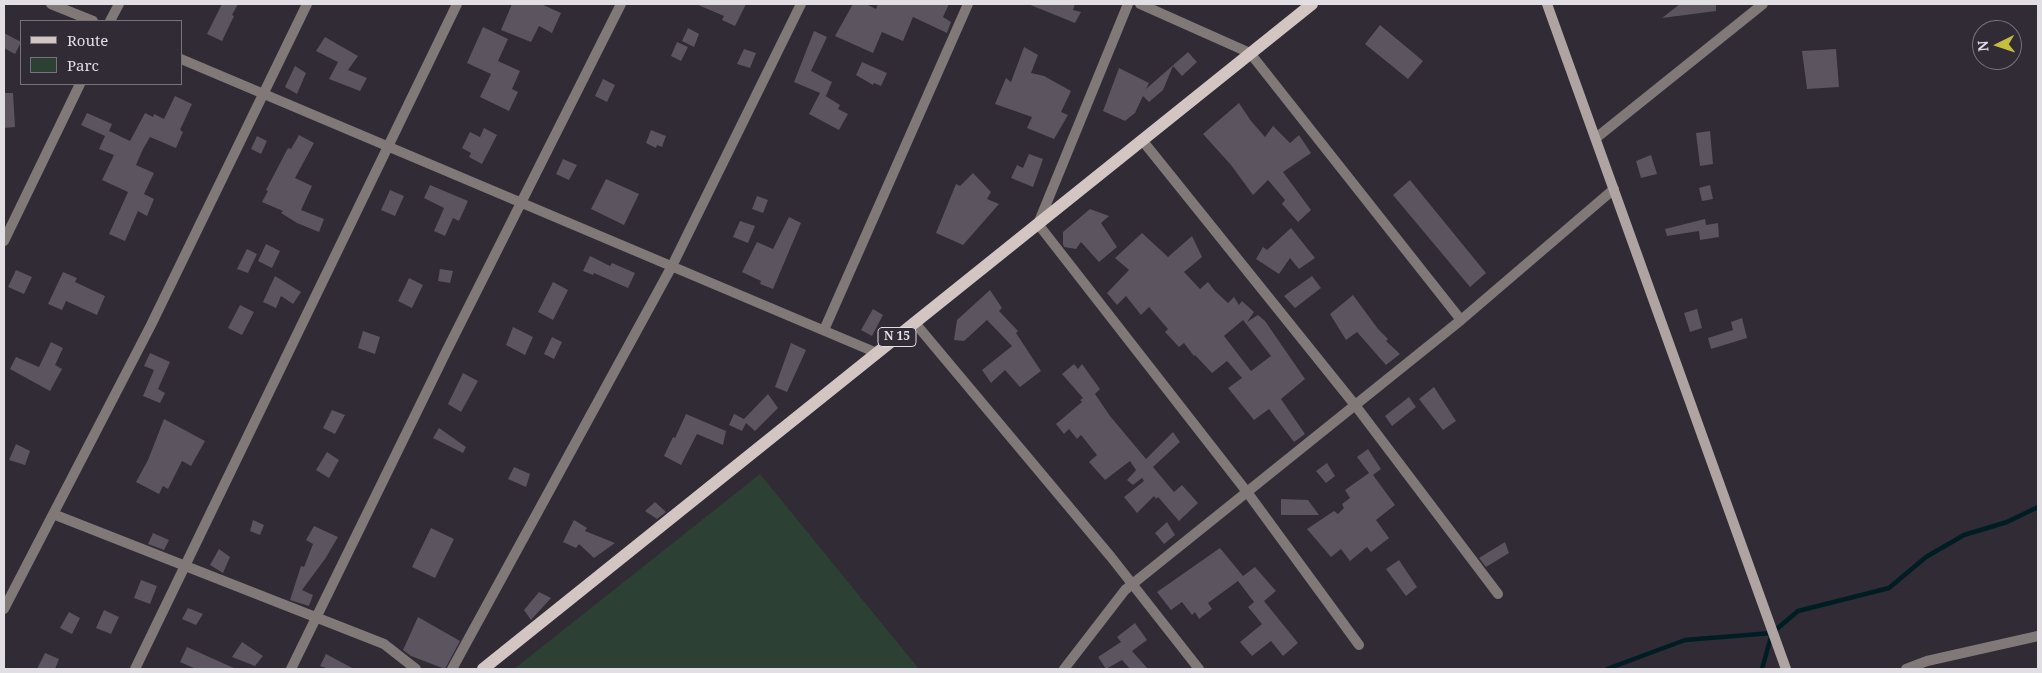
<!DOCTYPE html>
<html>
<head>
<meta charset="utf-8">
<style>
  body { margin:0 }
  #map { position:relative; width:2042px; height:673px; overflow:hidden; background:#302b35; font-family:"Noto Serif",serif }
  canvas { display:block }
  .frame { position:absolute; inset:0; border:5px solid #e1dee4; pointer-events:none }
  .legend { position:absolute; left:20px; top:20px; width:162px; height:65px; box-sizing:border-box; background:#302b35; border:1px solid #77737b; margin:0; padding:6px 9px; list-style:none; font-size:15px; color:#e1dee4 }
  .legend li { display:flex; align-items:center; gap:10px; height:25px }
  .legend b { width:25px; border:1px solid #77737b }
  .north { position:absolute; left:1972px; top:20px; width:50px; height:50px; box-sizing:border-box; background:#302b35; border:1px solid #77737b; border-radius:50%; rotate:266deg; font-size:14px; font-weight:700; line-height:20px; text-align:center; color:#e1dee4 }
  .north::after { content:''; display:block; margin:auto; width:18px; height:22px; background:#c4bd3e; clip-path:polygon(50% 0,100% 100%,50% 72%,0 100%) }
</style>
</head>
<body>
<div id="map">
<canvas width="2042" height="673"></canvas>
<div class="frame"></div>
<ul class="legend">
<li><b style="height:6px;background:#d3c5c2"></b>Route</li>
<li><b style="height:14px;background:#2d4034"></b>Parc</li>
</ul>
<div class="north">N</div>
</div>
<script>
const c = document.querySelector('canvas').getContext('2d');
c.lineJoin = 'round';
function fill(path, color) {
  c.fillStyle = color;
  c.fill(path, 'evenodd');
}
function stroke(path, color, width, dash) {
  c.strokeStyle = color;
  c.lineWidth = width;
  c.lineCap = dash ? 'butt' : 'round';
  c.setLineDash(dash || []);
  c.stroke(path);
}
function write(font, color, halo, rows, align = 'center') {
  c.font = font + ' "Noto Serif",serif';
  c.lineWidth = 5;
  c.setLineDash([]);
  c.textBaseline = 'middle';
  c.strokeStyle = halo;
  c.fillStyle = color;
  for (const [text, x, y, turn = 0] of rows) {
    c.save();
    c.translate(x, y);
    c.rotate((+turn || 0) * Math.PI / 180);
    c.textAlign = isNaN(turn) ? turn : align;
    if (halo) c.strokeText(text, 0, 0);
    c.fillText(text, 0, 0);
    c.restore();
  }
}
fill(new Path2D(`
  M760,474L919,669H514Z`), '#2d4034');
stroke(new Path2D(`
  M1607,669L1685,640L1772,633
  M1762,669L1772,633L1798,611L1889,588L1926,557L1964,535L2007,522L2038,507`), '#001d23', 4.5);
fill(new Path2D(`
  M222,4H238L232,15L234,16L222,41L207,34Z
  M512,4H541L561,13L552,33L539,26L531,42L501,30Z
  M696,4H746L735,26L722,20L724,16Z
  M853,4H866L876,9L878,4H949L943,17L951,22L947,33L913,17L903,41L882,32L873,53L835,36Z
  M1028,4H1075L1073,10L1081,12L1075,23Z
  M1680,4H1716V11L1662,18Z
  M1380,25L1423,61L1408,79L1365,44Z
  M483,27L508,39L498,61L520,71L512,89L518,92L509,111L480,97L491,74L467,63Z
  M688,28L699,34L694,47L682,41Z
  M814,31L827,37L811,71L832,82L826,96L824,95L840,105L838,109L848,114L839,130L809,114L820,93L794,82Z
  M4,33L21,42L15,54L4,48Z
  M325,37L358,56L348,70L367,78L360,91L329,79L338,62L316,51Z
  M677,42L688,47L681,61L671,56Z
  M1024,47L1038,55L1031,73L1044,76L1071,91L1061,112L1068,115L1054,139L1027,128L1032,117L995,104L1006,78L1011,82Z
  M744,49L756,53L750,68L737,64Z
  M1836,49L1839,87L1807,89L1802,51Z
  M1188,52L1197,62L1182,76L1173,66L1163,90L1149,102L1143,96L1135,113L1125,121L1103,111L1119,68L1149,83L1146,89Z
  M862,62L887,73L881,86L874,83L873,85L856,75Z
  M295,66L306,73L297,94L285,87Z
  M603,79L615,85L607,102L595,96Z
  M4,93H13L15,127L4,128Z
  M175,96L192,104L180,130L183,132L176,148L150,137L143,149L136,165L154,173L144,194L154,199L147,216L138,211L125,241L109,234L128,192L102,180L114,155L99,149L105,136L81,125L87,113L112,124L109,131L130,141L145,113L153,117L154,114L164,119Z
  M1239,103L1251,121L1265,137L1273,126L1290,143L1299,135L1311,153L1283,172L1311,210L1298,222L1282,204L1285,200L1268,180L1253,195L1231,165L1203,134Z
  M484,128L497,135L482,164L469,157L471,153L462,148L470,132L480,137Z
  M651,130L666,136L662,147L657,145L656,148L646,143Z
  M1710,131L1713,164L1700,166L1696,133Z
  M299,135L314,143L295,178L312,186L301,210L324,219L319,232L297,223L281,213L283,211L262,202L268,191L266,190L288,148L291,149Z
  M257,136L267,141L261,154L251,149Z
  M1029,154L1043,159L1033,187L1011,178L1017,165L1023,168Z
  M1651,155L1657,174L1641,178L1636,161Z
  M563,159L577,165L569,180L556,174Z
  M973,173L991,192L987,199L999,204L963,245L936,233L956,184L960,186Z
  M606,179L639,194L624,225L591,209Z
  M1410,180L1486,273L1470,287L1393,195Z
  M430,185L468,201L459,221L453,218L445,236L434,231L444,208L424,198Z
  M1710,185L1713,199L1702,201L1699,188Z
  M390,190L404,196L395,216L381,210Z
  M757,196L768,200L763,213L752,209Z
  M1090,209L1109,216L1101,223L1117,247L1099,262L1081,242L1076,249L1064,247L1063,244V232Z
  M789,217L801,223L773,289L760,284L761,281L742,272L757,242L773,249Z
  M1705,219L1706,225L1718,223L1719,237L1700,240L1699,231L1667,236L1665,229Z
  M740,221L755,226L748,243L733,237Z
  M1291,228L1315,258L1299,269L1290,258L1279,274L1256,259L1263,247L1267,250Z
  M1142,233L1168,257L1192,236L1202,257L1184,272L1200,289L1208,282L1215,291L1228,303L1234,297L1239,305L1242,301L1254,312L1247,322L1258,315L1265,321L1305,379L1281,399L1305,434L1294,442L1269,409L1254,420L1228,388L1242,378L1227,361L1212,373L1195,355L1194,356L1184,343L1179,347L1165,332L1168,329L1149,307L1141,315L1126,296L1117,305L1107,293L1129,270L1115,258ZM1243,320L1271,356L1251,371L1224,336Z
  M266,244L280,251L272,268L258,261Z
  M247,249L257,254L248,273L237,269Z
  M590,256L610,266L612,263L635,273L628,288L594,273L593,275L583,271Z
  M440,269L453,271L450,283L438,281Z
  M16,270L32,277L24,294L8,287Z
  M63,272L77,278L75,282L105,296L97,315L66,301L62,310L48,304Z
  M275,276L301,292L293,304L281,296L276,308L263,302Z
  M1312,276L1321,288L1295,308L1284,296Z
  M409,278L423,285L412,308L398,301Z
  M553,282L568,290L553,320L538,312Z
  M990,290L1002,308L999,311L1018,331L1016,333L1041,371L1020,387L1005,370L991,383L982,370L1012,346L987,320L964,341L954,340L957,320Z
  M1353,295L1378,329L1388,339L1386,341L1400,354L1386,365L1357,332L1346,340L1330,314Z
  M240,305L254,312L242,335L228,328Z
  M873,309L883,315L872,336L861,330Z
  M1697,309L1702,328L1690,332L1684,313Z
  M1742,318L1747,338L1711,349L1708,338L1733,330L1731,322Z
  M513,327L533,337L525,355L506,345Z
  M363,331L380,337L375,354L358,348Z
  M552,337L562,342L554,359L544,354Z
  M51,342L63,348L55,365L62,369L50,391L10,369L16,357L39,367Z
  M791,343L806,350L787,392L775,387Z
  M150,353L170,362L158,389L165,393L160,403L143,396L154,370L144,366Z
  M1074,364L1078,369L1082,364L1100,389L1095,394L1110,416L1146,459L1173,432L1180,442L1153,467L1174,492L1182,485L1198,503L1179,521L1158,497L1156,499L1154,496L1137,513L1124,497L1144,481L1142,478L1133,485L1127,480L1136,470L1130,461L1105,480L1089,462L1097,455L1081,435L1077,439L1069,429L1064,434L1056,424L1082,402L1080,400L1083,398L1062,374Z
  M463,373L478,381L461,412L448,404Z
  M1434,387L1456,421L1443,430L1419,399Z
  M768,394L778,408L755,431L746,423L742,431L729,425L734,414L744,419Z
  M1409,397L1416,407L1392,426L1385,416Z
  M332,410L345,415L335,434L323,428Z
  M686,414L726,431L723,445L697,434L681,465L664,456L673,437L675,438Z
  M164,419L205,441L191,466L182,461L168,489L163,486L159,494L136,482L148,460Z
  M439,428L466,447L463,453L433,438Z
  M16,444L30,451L25,465L9,460Z
  M1368,449L1381,469L1373,475L1395,505L1376,520L1389,538L1371,552L1367,547L1350,561L1341,549L1331,557L1307,529L1334,511L1338,514L1344,508L1342,504L1350,498L1345,490L1369,473L1357,457Z
  M327,452L339,460L329,478L316,470Z
  M1327,463L1335,476L1326,483L1316,471Z
  M514,467L530,474L526,487L508,479Z
  M1281,499L1308,500L1319,515H1281Z
  M655,502L666,512L657,519L645,511Z
  M253,520L264,525L260,535L250,531Z
  M574,520L587,528L585,531L615,543L594,558L579,544L576,548L563,542Z
  M1167,522L1175,535L1164,544L1155,533Z
  M314,526L338,537L325,559L302,590L313,595L309,606L290,600L301,566L304,567L313,544L306,540Z
  M431,528L454,539L435,578L412,567Z
  M153,533L169,540L164,550L148,544Z
  M1505,542L1509,553L1486,567L1479,558Z
  M1220,548L1243,576L1255,567L1276,591L1264,601L1298,643L1283,656L1271,641L1252,656L1240,642L1262,624L1248,607L1254,602L1238,581L1208,603L1212,609L1199,619L1195,612L1192,615L1182,602L1171,610L1157,592Z
  M219,549L230,557L223,573L210,565Z
  M1399,560L1417,587L1406,596L1386,569Z
  M141,580L157,586L150,604L134,598Z
  M539,592L551,598L531,620L524,610Z
  M188,608L203,614L196,625L182,619Z
  M104,610L119,617L111,634L96,628Z
  M69,612L80,618L72,634L60,628Z
  M418,617L460,641L445,669L411,656L403,650Z
  M1135,623L1147,640L1132,651L1148,669H1130L1122,660L1106,669L1098,657L1121,642L1117,637Z
  M242,642L263,656L255,666L232,657Z
  M187,647L236,669H196L180,662Z
  M45,653L59,659L55,669H37Z
  M326,654L354,669H329L320,666Z`), '#5c545e');
stroke(new Path2D(`
  M51,4L93,21
  M1128,4L1038,224L1247,492L1359,645
  M1140,4L1250,53L1461,320
  M110,21L119,4
  M181,59L877,353
  M1596,138L1763,4
  M1142,140L1355,405L1498,594
  M4,241L80,84
  M915,323L1111,557L1199,669
  M824,330L968,4
  M53,514L384,644L416,669
  M4,609L151,325L307,4
  M135,669L457,4
  M291,669L447,350L621,4
  M452,669L672,266L801,4
  M1064,669L1125,590L1461,320L1614,189
  M1906,669L1927,661L2038,636`), '#807978', 10);
stroke(new Path2D(`
  M1547,4L1786,669`), '#afa4a2', 10);
stroke(new Path2D(`
  M483,669L1312,4`), '#d3c5c2', 12);
for (const [x, y, w] of [
  [897,337,38]
]) {
  const box = new Path2D();
  box.roundRect(x - w / 2, y - 9.5, w, 19, 4);
  c.fillStyle = '#302b35';
  c.fill(box);
  stroke(box, '#e1dee4', 1);
}
write('bold 12px', '#e1dee4', null, [
  ["N 15",897,337]
]);
</script>
</body>
</html>
